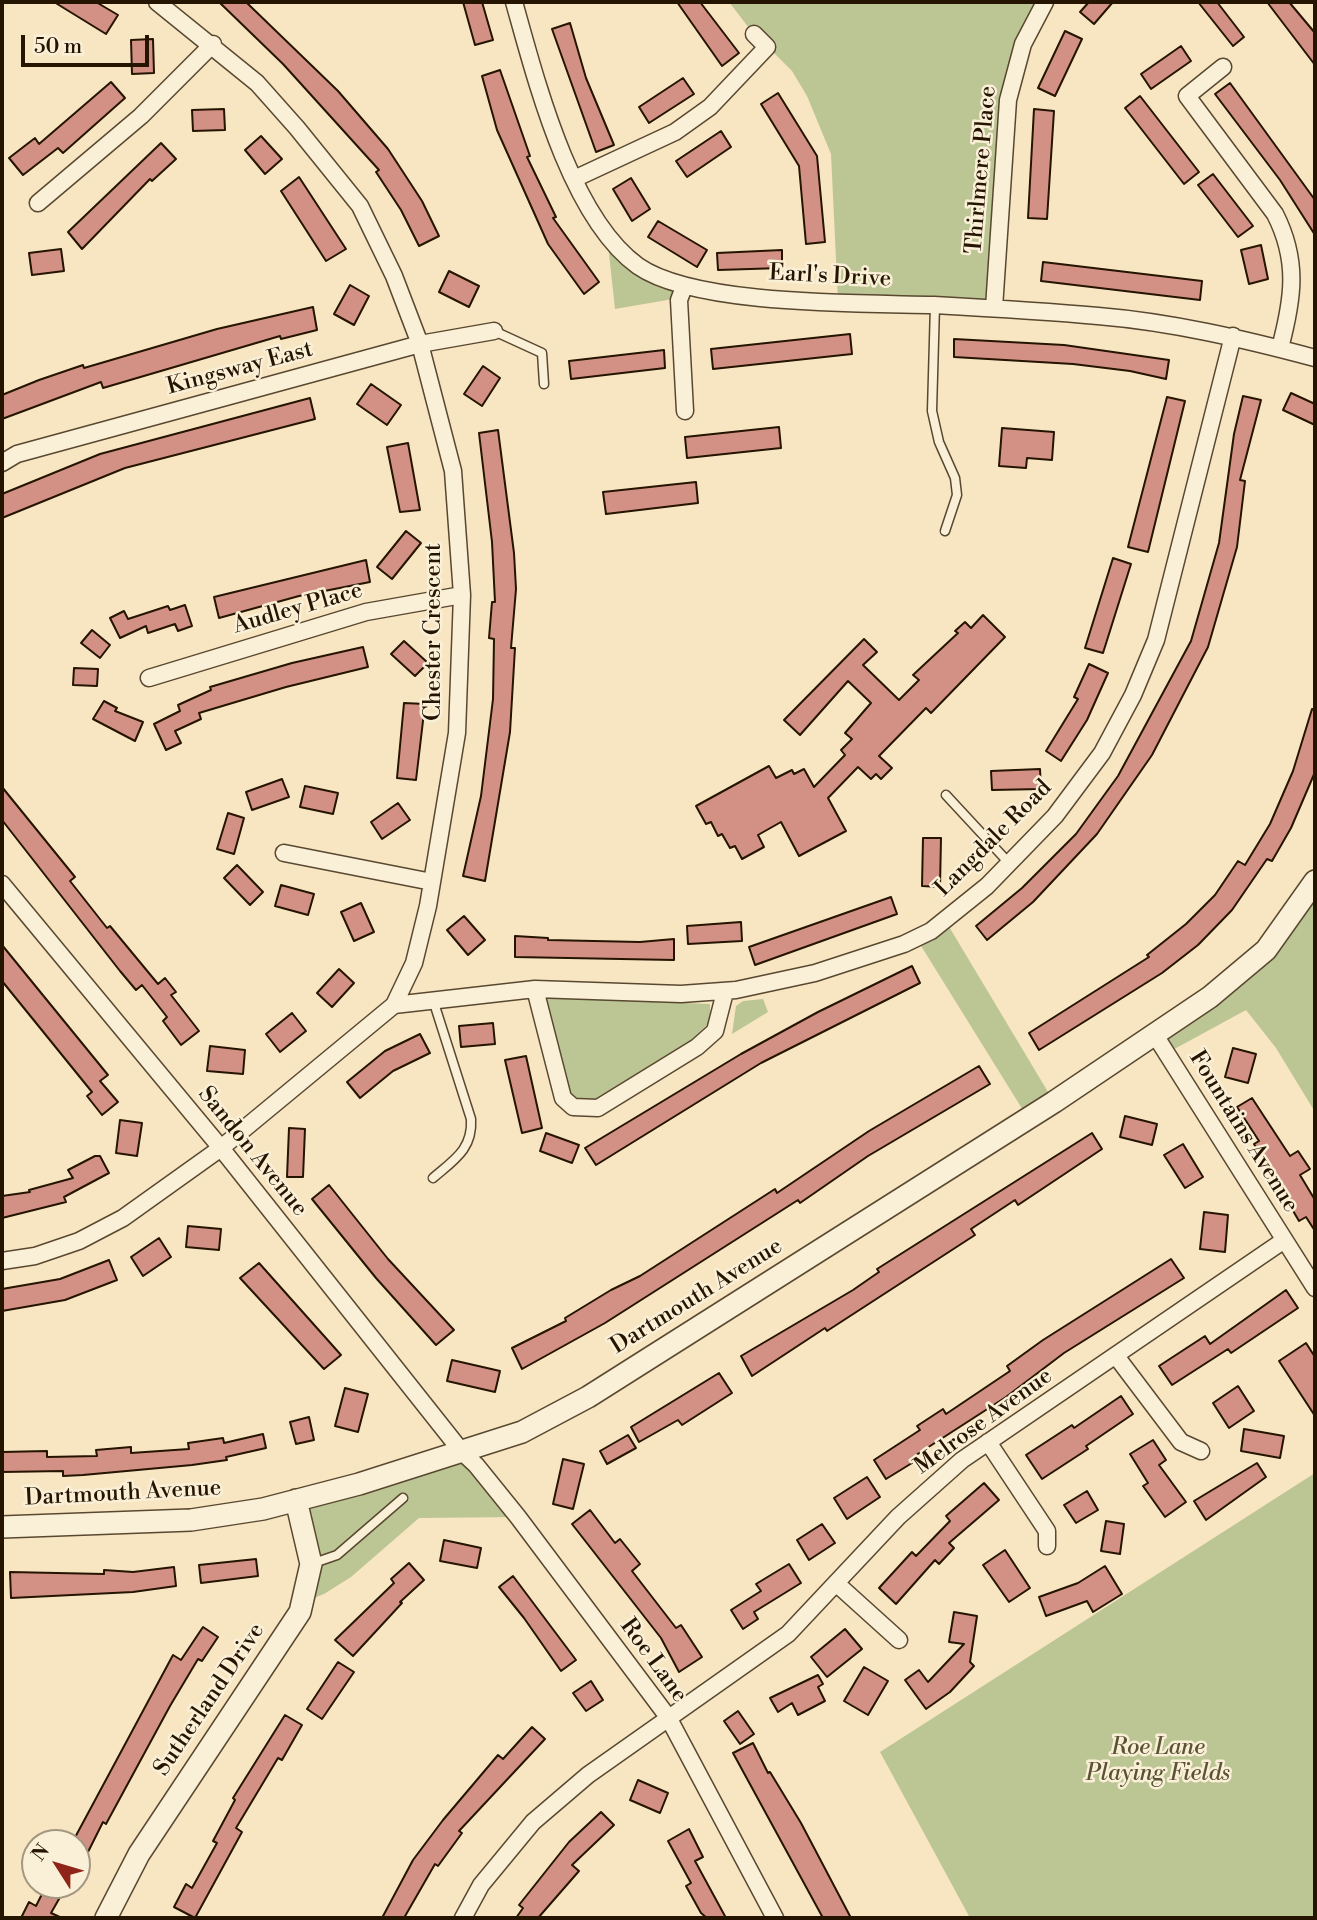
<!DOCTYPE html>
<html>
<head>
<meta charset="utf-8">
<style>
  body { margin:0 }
  #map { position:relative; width:1317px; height:1920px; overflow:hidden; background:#f8e6c2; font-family:"Libre Bodoni",serif }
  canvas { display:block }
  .frame { position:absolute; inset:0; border:4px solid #241400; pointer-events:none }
  .north { position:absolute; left:21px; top:1829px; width:70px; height:70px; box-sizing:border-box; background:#faefd7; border:2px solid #a49781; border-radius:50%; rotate:307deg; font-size:19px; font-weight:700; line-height:28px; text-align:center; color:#241400 }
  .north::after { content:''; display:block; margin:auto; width:24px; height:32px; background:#8f2418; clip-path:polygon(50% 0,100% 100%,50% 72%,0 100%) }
  .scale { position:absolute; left:21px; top:35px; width:128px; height:32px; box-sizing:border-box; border:4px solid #241400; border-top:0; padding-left:9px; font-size:21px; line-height:24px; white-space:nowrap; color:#241400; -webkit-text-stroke:5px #faefd7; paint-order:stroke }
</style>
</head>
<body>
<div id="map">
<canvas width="1317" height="1920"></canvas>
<div class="frame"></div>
<div class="north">N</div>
<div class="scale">50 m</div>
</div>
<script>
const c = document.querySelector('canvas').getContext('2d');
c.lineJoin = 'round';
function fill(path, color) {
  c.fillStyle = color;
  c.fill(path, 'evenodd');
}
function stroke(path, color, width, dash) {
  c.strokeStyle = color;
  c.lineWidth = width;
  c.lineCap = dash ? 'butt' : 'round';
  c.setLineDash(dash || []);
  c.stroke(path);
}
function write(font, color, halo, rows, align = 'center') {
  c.font = font + ' "Libre Bodoni",serif';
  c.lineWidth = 5;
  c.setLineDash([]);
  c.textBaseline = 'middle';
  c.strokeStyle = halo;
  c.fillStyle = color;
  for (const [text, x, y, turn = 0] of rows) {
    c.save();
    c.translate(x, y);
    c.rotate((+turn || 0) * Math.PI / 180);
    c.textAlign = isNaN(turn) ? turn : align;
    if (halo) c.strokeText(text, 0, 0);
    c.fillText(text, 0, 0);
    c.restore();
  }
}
fill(new Path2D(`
  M729,2H1045L1016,62L994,308L838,301L831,154L807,96L792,71L749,28Z
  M607,235L618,247L684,287L673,299L615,309Z
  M1315,881V1112L1276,1048L1246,1010L1167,1053L1155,1035L1210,997Z
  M945,920L1054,1102L1026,1115L918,941Z
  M543,997L710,1004V1022L688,1043L590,1102L579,1101L568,1091Z
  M763,999L768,1012L732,1034L736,1006L743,1001Z
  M462,1452L518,1517L419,1518L351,1577L324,1594L304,1602L296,1500Z
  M1315,1473V1918H970L880,1752Z`), '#bcc594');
const building = new Path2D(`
  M54,2H96L118,15L106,34Z
  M219,2H246L338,91L388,149L422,201L439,236L419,246L401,210L376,172L379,170L283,64Z
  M463,2H482L493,40L475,45Z
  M677,2H700L739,53L722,66Z
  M1089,2H1113L1094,24L1080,12Z
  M1198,2H1217L1244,37L1233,46Z
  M1267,2H1289L1315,33V65Z
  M570,23L586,78L614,145L596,152L552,29Z
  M1065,31L1082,39L1055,96L1038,88Z
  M153,39L154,73L132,74L131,40Z
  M1181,46L1191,61L1151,89L1141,74Z
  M500,70L530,156L527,157L556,217L553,218L599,282L584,294L548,244L497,130L482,76Z
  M683,78L694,94L649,123L639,107Z
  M111,82L125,98L63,153L58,148L23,175L9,158L35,138L39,144Z
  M1230,83L1315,200V235L1280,180L1215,94Z
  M778,93L817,156L825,242L806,244L799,166L761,104Z
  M1140,96L1199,172L1184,184L1125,108Z
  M224,109L225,130L193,131L192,110Z
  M1034,109L1054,111L1047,219L1028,218Z
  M721,131L731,147L687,177L676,161Z
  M261,136L282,159L265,174L245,150Z
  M161,143L176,159L152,181L150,179L82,249L68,232Z
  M1213,174L1253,226L1238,237L1198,185Z
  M299,177L346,249L326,261L281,191Z
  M631,178L650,209L632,221L613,189Z
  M658,221L707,250L697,267L648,237Z
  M1261,245L1268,279L1249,284L1241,250Z
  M61,249L64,271L32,275L29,253Z
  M782,250V268L718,270L717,253Z
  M1043,262L1202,281L1200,300L1041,281Z
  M449,271L479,286L469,307L439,292Z
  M350,285L369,296L354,325L334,314Z
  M313,307L317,330L281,339L280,336L103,388L101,382L2,419V395L39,380L83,365L84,368L217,329Z
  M850,334L852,354L713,369L711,349Z
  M954,339L1064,345L1169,360L1166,379L1130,371L1073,364L954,357Z
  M664,350L665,368L571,379L569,361Z
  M483,366L500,378L482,406L464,394Z
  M371,384L401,405L387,425L357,404Z
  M1291,393L1315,404V425L1283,410Z
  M1243,396L1261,400L1240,480L1245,481L1237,547L1208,647L1152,755L1097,834L1033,902L987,940L976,926L1022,888L1076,834L1118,776L1191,641L1219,543L1234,434Z
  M1167,397L1185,401L1148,552L1128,547Z
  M310,398L315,419L125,468L2,518V494L100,454Z
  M779,427L781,448L687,458L685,437Z
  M1002,428L1054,432L1052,460L1027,458L1026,468L999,466Z
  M498,430L514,553L516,589L511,648H515L510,732L485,881L463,876L481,796L493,699L494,639L489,638L492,602H495L492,542L479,433Z
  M408,443L420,510L400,512L387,447Z
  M696,482L698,503L606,514L603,492Z
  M406,531L421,543L392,579L377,567Z
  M1113,558L1131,564L1103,653L1085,648Z
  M366,560L370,582L299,596L219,618L214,597Z
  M185,605L192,626L178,631L175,624L148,633L146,626L120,638L110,618L124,611L128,619L168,606L170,610Z
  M983,615L1005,637L931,713L926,708L879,756L892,768L881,779L876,774L871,779L858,767L828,798L846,831L799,856L781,822L758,835L764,847L742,859L735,846L730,848L722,834L718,836L711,822L706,824L696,806L769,766L776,778L792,770L794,774L804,769L814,787L845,755L841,750L852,739L845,733L871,703L848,681L800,735L784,720L864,639L877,652L863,665L899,700L919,680L913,675L958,633L955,631L965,622L971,628Z
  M92,630L110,645L100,658L81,643Z
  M404,641L428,663L415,676L391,654Z
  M363,647L368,667L286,687L199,713L201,719L175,731L181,743L166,750L154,724L180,711L178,705L211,690L210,687L292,663Z
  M1089,664L1108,673L1087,720L1061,761L1046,751L1078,699L1074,697Z
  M74,668L98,669L97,686L73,685Z
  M104,701L117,708L115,711L143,722L135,741L93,719Z
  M404,703L425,704L416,780L397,778Z
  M1312,709L1315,710V772L1291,828L1272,861L1267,859L1232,910L1198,945L1162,973L1039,1050L1029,1033L1149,957L1147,955L1186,924L1215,895L1238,861L1245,865L1270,824L1293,771Z
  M1040,769L1041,789L992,790L991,771Z
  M282,779L289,797L252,810L246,792Z
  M305,786L338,793L333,814L300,807Z
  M2,787L75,877L70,881L107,928L110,926L158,984L165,978L176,992L171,995L199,1031L181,1045L163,1021L167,1017L142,985L136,990L120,971L2,820Z
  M398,803L410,820L382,839L371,822Z
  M228,813L244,818L234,854L217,849Z
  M923,838H941L940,887L922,886Z
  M237,865L263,892L250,905L224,878Z
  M281,885L314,894L308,915L275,906Z
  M891,897L897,914L755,965L749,947Z
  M361,903L374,932L354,941L341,912Z
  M464,916L485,940L468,955L447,930Z
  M741,922L742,941L688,944L687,926Z
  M515,936L548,938V940L640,942L674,939V960L515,957Z
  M2,945L108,1075L100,1081L118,1102L102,1115L87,1096L92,1092L2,981Z
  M912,966L920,983L761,1063L596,1165L585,1148L741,1054L818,1012Z
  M339,969L354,983L332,1007L317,993Z
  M292,1013L306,1031L280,1052L266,1034Z
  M493,1023L495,1044L461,1047L459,1026Z
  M420,1034L430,1053L393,1071L360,1098L347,1082L385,1051Z
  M210,1046L245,1050L243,1074L207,1071Z
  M1233,1048L1256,1054L1248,1083L1225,1077Z
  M526,1056L542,1128L522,1133L505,1060Z
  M979,1066L990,1084L868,1156L800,1203L798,1200L605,1323L522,1369L512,1348L566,1321L565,1318L611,1290L640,1276L775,1189L777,1193L869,1131Z
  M1252,1098L1290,1156L1298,1151L1310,1169L1300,1175L1315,1200V1231L1306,1217L1299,1221L1254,1144L1259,1141L1237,1107Z
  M1125,1116L1157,1124L1152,1145L1120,1137Z
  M120,1120L142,1123L137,1156L116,1153Z
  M289,1128L305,1129L303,1177H287Z
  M546,1133L579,1145L572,1163L540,1151Z
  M1092,1133L1102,1149L1018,1205L1015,1200L971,1229L975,1235L827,1331L825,1328L752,1376L741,1356L853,1290L879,1272L877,1269Z
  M1183,1144L1203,1177L1185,1188L1164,1155Z
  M95,1156H100L109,1173L64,1197L66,1202L2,1218V1196L30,1192L29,1190L73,1178L68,1170Z
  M329,1185L388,1259L454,1330L436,1345L376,1278L312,1199Z
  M1204,1212L1228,1215L1225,1252L1200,1249Z
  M188,1226L221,1229L219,1250L186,1247Z
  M159,1238L171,1257L143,1276L131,1257Z
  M1171,1259L1184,1278L1064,1353L1006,1397L910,1459L912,1463L886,1479L874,1460L920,1430L917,1426L943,1409L946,1414L1010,1371L1007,1366L1043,1340Z
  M109,1260L117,1280L65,1300L2,1311V1289L60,1279Z
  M259,1263L341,1355L324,1369L240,1278Z
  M1286,1290L1298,1308L1231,1353L1228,1349L1172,1385L1159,1366L1205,1336L1210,1344Z
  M1306,1343L1315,1357V1416L1279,1361Z
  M452,1360L500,1371L495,1392L447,1381Z
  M719,1373L732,1393L682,1425L678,1420L639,1442L631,1427Z
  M1238,1386L1254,1411L1229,1428L1213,1403Z
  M345,1388L368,1394L358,1432L335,1426Z
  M1121,1396L1133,1414L1086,1446L1088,1449L1042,1479L1026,1455L1072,1425L1074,1428Z
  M309,1417L314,1440L296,1444L290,1422Z
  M1244,1429L1284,1436L1280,1458L1241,1451Z
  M263,1434L266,1448L226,1457L227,1460L192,1465L83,1475L63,1476V1471L2,1472V1452L47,1451V1457L97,1456L96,1450L131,1447V1453L189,1449L188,1443L223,1438L224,1443Z
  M628,1435L636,1448L607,1464L600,1451Z
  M1153,1440L1166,1460L1159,1465L1186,1502L1165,1517L1143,1486L1148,1483L1130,1454Z
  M563,1459L584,1464L573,1509L553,1504Z
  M1257,1463L1266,1477L1206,1520L1194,1501Z
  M867,1477L880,1497L847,1519L834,1498Z
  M984,1483L999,1500L949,1543L954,1548L939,1564L935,1560L896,1604L879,1588L912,1552L916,1556L950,1521L946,1516Z
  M1087,1491L1098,1510L1076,1523L1064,1505Z
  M590,1510L615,1543L620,1539L640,1564L632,1571L676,1628L681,1625L702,1657L679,1672L661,1638L572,1524Z
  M1106,1521L1124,1524L1120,1554L1101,1551Z
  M822,1524L835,1543L809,1560L797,1540Z
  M444,1540L481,1548L477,1568L440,1561Z
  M1005,1550L1030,1588L1009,1602L983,1565Z
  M256,1559L258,1576L201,1583L199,1565Z
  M409,1563L424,1580L400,1602L402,1603L353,1656L335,1640L394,1583L391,1579Z
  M789,1564L801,1583L754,1612L758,1619L743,1629L731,1610L761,1591L756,1584Z
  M1105,1566L1122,1594L1093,1612L1087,1601L1046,1616L1039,1597L1078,1583Z
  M174,1567L176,1586L133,1592L11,1598L10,1572L104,1574V1570L133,1572Z
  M513,1576L576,1660L561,1671L524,1618L499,1587Z
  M954,1612L977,1616L970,1662L974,1666L950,1692L926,1709L905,1680L919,1670L928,1682L964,1644L949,1642Z
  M203,1627L218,1637L202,1661L198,1659L170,1706L106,1824L103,1822L77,1874V1843H72L173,1655L181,1660Z
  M845,1629L862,1649L827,1677L811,1657Z
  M338,1662L354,1672L322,1719L307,1709Z
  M864,1667L888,1681L868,1715L844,1701Z
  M818,1675L823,1684L818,1687L825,1701L798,1715L792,1703L778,1712L770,1698Z
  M591,1681L603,1700L586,1711L573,1693Z
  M738,1711L754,1734L740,1744L724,1721Z
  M285,1715L302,1725L282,1760L278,1758L236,1828L242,1832L195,1918L174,1907L186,1884L192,1888L217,1843L213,1841L235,1800L233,1798Z
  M532,1727L545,1739L459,1831L462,1833L438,1866L435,1864L404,1918H382L413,1860L443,1820L498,1755L503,1759Z
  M753,1743L768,1773L770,1772L801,1823L851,1918H823L733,1753Z
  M638,1780L668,1793L660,1813L630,1800Z
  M601,1812L614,1825L572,1865L579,1871L538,1918H516L523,1908L519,1905L569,1842Z
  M689,1829L703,1857L695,1861L726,1918H707L701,1913L686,1886L691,1883L668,1841Z
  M30,1885H67L51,1913L62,1918H21L29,1902L36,1906L43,1892Z`);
fill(building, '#d39185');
stroke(building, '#241400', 2);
const service = new Path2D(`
  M935,305L932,411L939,442L955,478L957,495L945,531
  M494,331L542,353L544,384
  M946,795L1009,863
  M433,1178C454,1160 473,1149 471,1119L434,1003
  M311,1564L337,1555L403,1498`);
const minor = new Path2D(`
  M514,2C536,80 570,217 638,266C695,306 861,303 934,305C989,308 1043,311 1098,316C1171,322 1244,339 1315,358
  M1223,67L1187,96L1275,214C1299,261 1293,299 1280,348
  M574,179L675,132L710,107L767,47L754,34
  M38,203L141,116L213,44
  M684,287L679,300L685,411
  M994,308L1008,100L1023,44L1045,2
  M2,463L17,454L420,344L494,331
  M149,678L366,612L462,595
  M284,853L432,882
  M2,884L221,1148L462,1452L476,1465L518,1517L668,1717L775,1918
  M535,989L563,1098L573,1107L598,1108L697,1047L715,1031L725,992
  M394,1005L535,989L681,994L736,990L815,973L904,944L931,931L987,886L1055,816L1102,753L1133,695L1156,640L1233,336
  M1155,1035L1315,1288
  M2,1261L35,1256L79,1241L123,1218L221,1148L394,1005L414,963L428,906L457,733L462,595L453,471L420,344L394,276L360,206L297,128L257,83L157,2
  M1116,1356L1181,1442L1201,1451
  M988,1442L1047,1531V1546
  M837,1584L899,1640
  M463,1918L481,1885L533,1822L588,1775L788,1634L898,1517L962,1460L1283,1241`);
const tertiary = new Path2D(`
  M2,1527L191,1520L263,1509L359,1484L522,1432L588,1397L1054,1102L1210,997L1266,950L1315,881
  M106,1918L139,1854L300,1612L311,1564L296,1500`);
stroke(service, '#594830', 11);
stroke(minor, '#594830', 19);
stroke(tertiary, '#594830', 24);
stroke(service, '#faefd7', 8);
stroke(minor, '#faefd7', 16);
stroke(tertiary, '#faefd7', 21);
write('23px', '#241400', '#faefd7', [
  ["Thirlmere Place",982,170,-85],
  ["Earl's Drive",830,277,3],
  ["Kingsway East",240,369,-15],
  ["Audley Place",298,609,-16],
  ["Chester Crescent",434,632,-90],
  ["Langdale Road",994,839,-45],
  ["Fountains Avenue",1243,1132,58],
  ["Sandon Avenue",252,1152,51],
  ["Dartmouth Avenue",697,1297,-32],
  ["Melrose Avenue",984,1422,-36],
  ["Dartmouth Avenue",123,1494,-3],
  ["Roe Lane",653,1661,54],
  ["Sutherland Drive",210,1700,-56]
]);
write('italic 23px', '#595234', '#faefd7', [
  ["Roe Lane",1158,1748],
  ["Playing Fields",1158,1774]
]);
</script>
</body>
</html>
